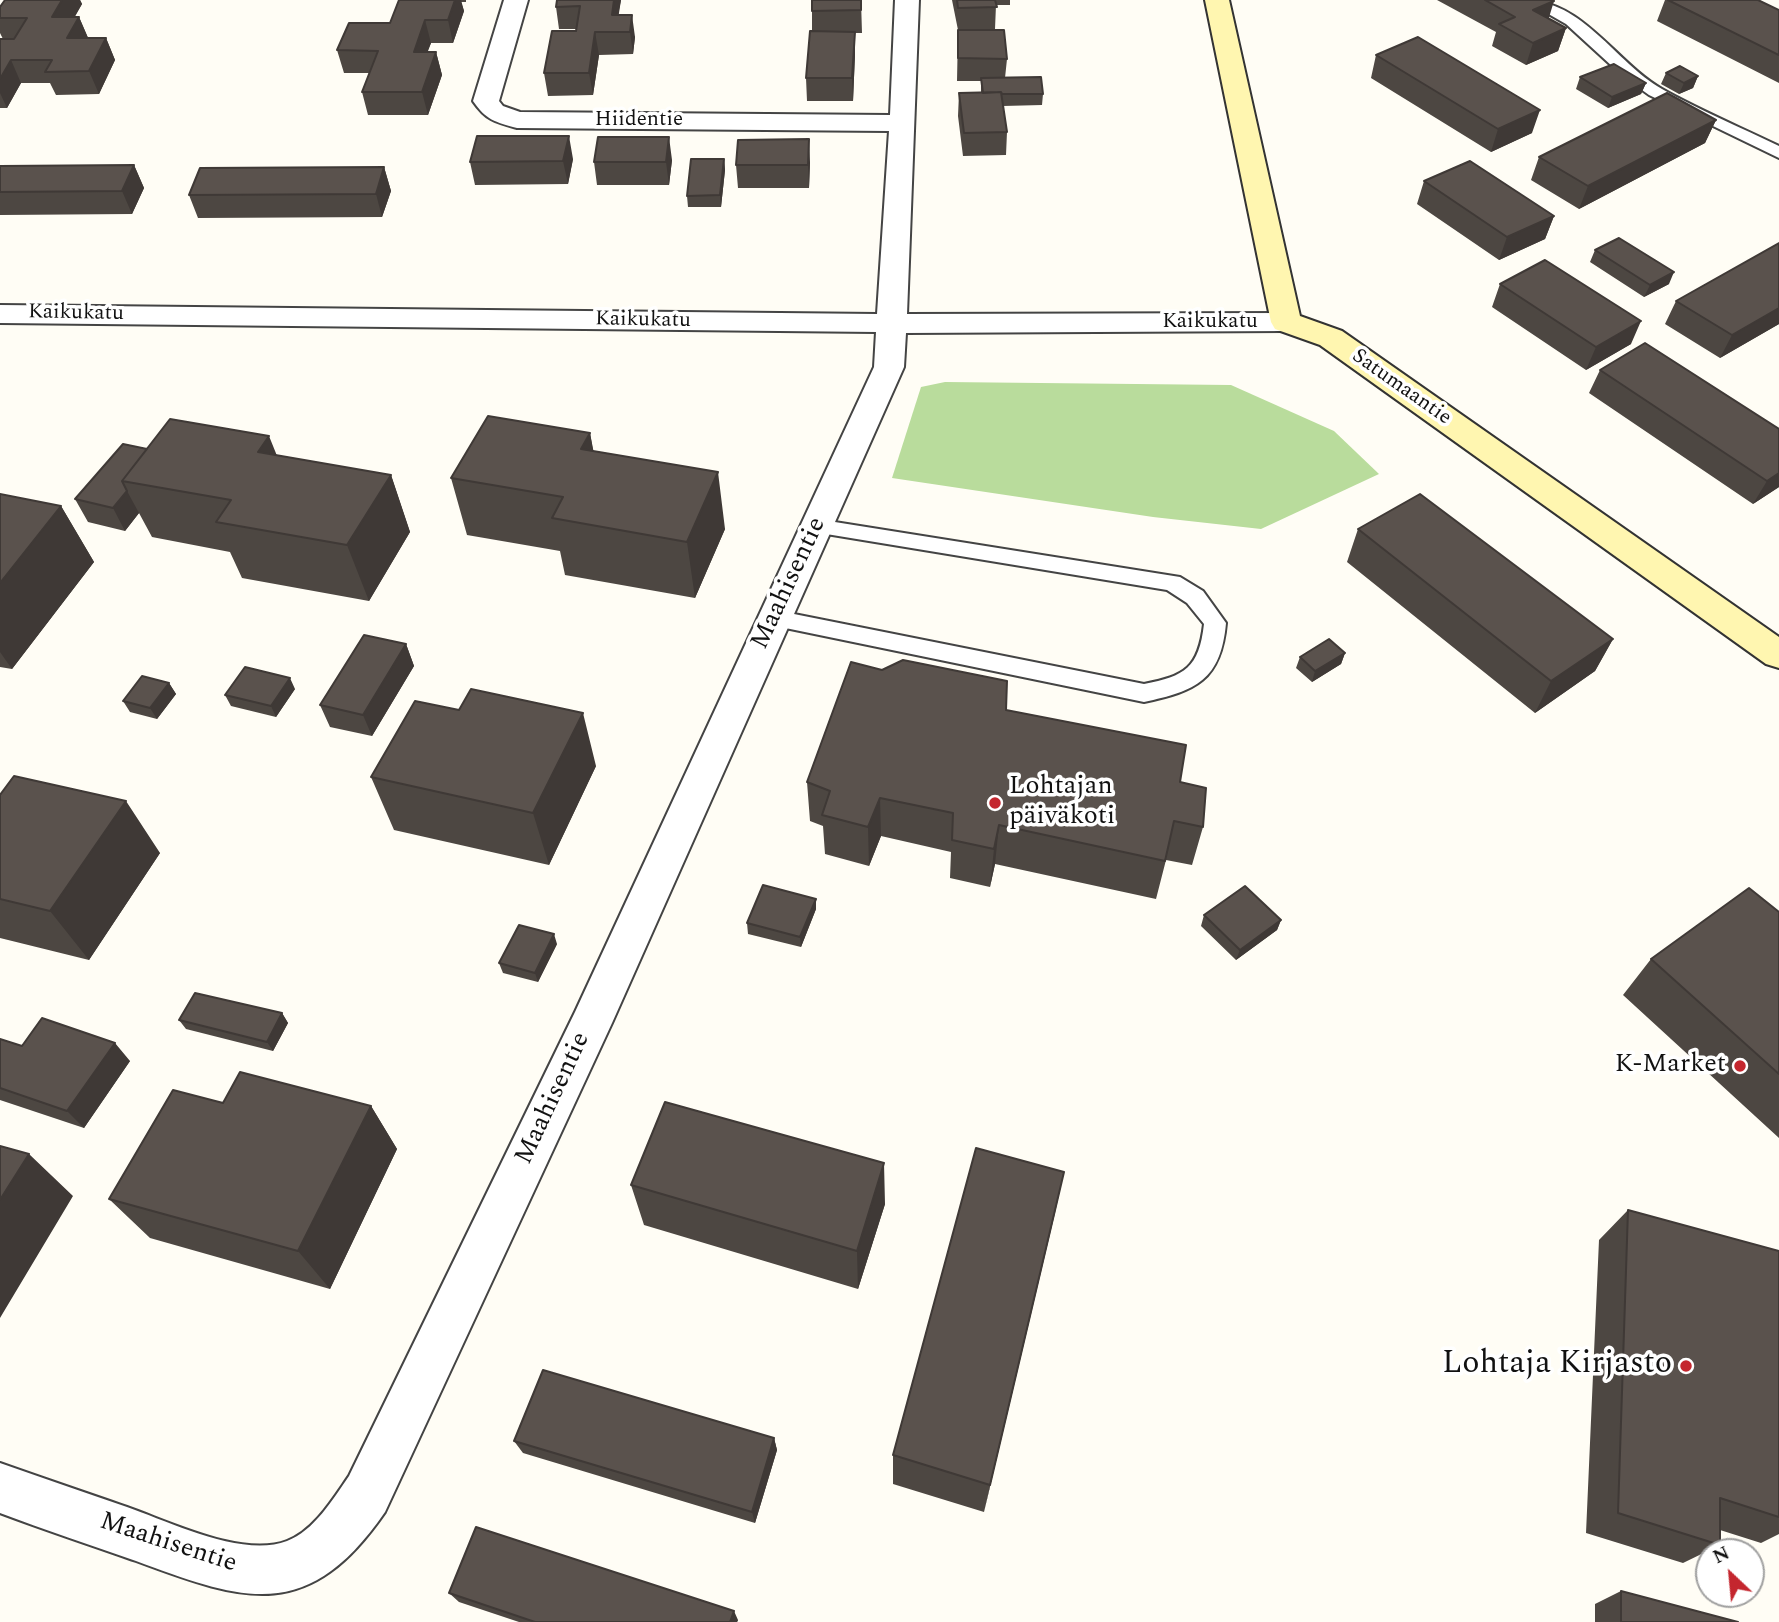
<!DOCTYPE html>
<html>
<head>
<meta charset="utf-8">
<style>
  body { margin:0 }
  #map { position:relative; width:1779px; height:1622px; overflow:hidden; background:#fffdf5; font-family:Spectral,serif }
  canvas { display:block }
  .north { position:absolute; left:1695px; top:1538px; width:70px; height:70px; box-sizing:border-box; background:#fff; border:2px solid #a0a0a0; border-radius:50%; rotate:334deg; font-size:19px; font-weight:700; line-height:28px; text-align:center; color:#111 }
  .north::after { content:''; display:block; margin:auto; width:24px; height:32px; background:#c4262e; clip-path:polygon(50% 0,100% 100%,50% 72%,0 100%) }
</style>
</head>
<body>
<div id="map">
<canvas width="1779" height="1622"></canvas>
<div class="north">N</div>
</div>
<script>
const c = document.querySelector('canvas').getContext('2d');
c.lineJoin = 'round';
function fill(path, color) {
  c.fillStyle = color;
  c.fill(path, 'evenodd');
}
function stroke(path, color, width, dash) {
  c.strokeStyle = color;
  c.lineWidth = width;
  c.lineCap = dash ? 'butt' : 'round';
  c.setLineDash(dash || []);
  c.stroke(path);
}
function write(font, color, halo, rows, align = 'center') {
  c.font = font + ' Spectral,serif';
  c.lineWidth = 7;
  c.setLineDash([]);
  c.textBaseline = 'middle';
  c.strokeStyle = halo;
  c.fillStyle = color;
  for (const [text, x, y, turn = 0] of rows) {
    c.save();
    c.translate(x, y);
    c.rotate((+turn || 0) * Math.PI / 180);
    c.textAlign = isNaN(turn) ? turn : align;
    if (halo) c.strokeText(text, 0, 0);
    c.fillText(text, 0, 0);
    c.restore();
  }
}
fill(new Path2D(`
  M945,382L1231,385L1334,431L1379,474L1261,529L1153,517L892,478L921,387Z`), '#b9dc9c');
const lane = new Path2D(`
  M1524,0C1583,0 1615,62 1662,89C1699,110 1740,127 1779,146V158L1649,95L1624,77L1566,24Z
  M816,519L1180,577L1203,591L1226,623C1221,680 1196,691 1144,702L766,624L763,618L766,612L774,610L1144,684C1185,676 1199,668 1204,624L1187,603L1167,590L808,531L805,526L808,521Z`);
const street = new Path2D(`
  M504,0H528L499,101L503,106L520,112L890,115L895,0H919L907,314L1286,313L1297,315L1301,322L1297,329L1286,331L906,333L904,367L612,1023L385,1512C309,1622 248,1603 136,1561C91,1545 45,1530 0,1513V1463C42,1478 84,1492 127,1507C170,1522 242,1558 287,1541C314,1531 333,1499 349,1476L575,1012L874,367L876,332L0,323V305L877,314L889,131L517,128C495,122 486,120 473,101Z`);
const secondary = new Path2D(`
  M1205,0H1229L1300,316L1342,331L1779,637V668L1766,664L1320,345L1275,329L1271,322Z`);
stroke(lane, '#444', 4);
stroke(street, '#444', 4);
stroke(secondary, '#333', 4);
fill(lane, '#fff');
fill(street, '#fff');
fill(secondary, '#fff6b0');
fill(new Path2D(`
  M5,0H80L82,4L74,17H79L88,38H106L115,60L99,94L56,95L50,83H21L7,108H0V39H3L0,33V7Z
  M399,0H466V2H461L464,11L453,43H431L427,52H436L442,75L428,115H368L362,92L369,73H344L337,50L390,23Z
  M621,0L618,15L635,37L633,54L599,55L593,95L548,96L544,73L576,31V29H559L556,7Z
  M861,0L862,33H855V54L853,101H807L806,78L812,31V11Z
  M952,0H1010V5H996L995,29L978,30L1007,59L1005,78L1043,94L1042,105L1003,106L1007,132L1006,155L963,156L958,116L959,93H981V81H957L958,30Z
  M1437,0H1552L1548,19L1566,28L1558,51L1526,65L1492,46L1496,32Z
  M1665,0H1758L1779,10V83L1657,21Z
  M1376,55L1532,133L1491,152L1371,78Z
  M1666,73L1698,76L1693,88L1679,94L1661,84Z
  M1580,77L1646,83L1641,94L1608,108L1576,89Z
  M1716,120L1705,143L1579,209L1531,180L1539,157Z
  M573,159L568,184L475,185L470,162Z
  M724,159L725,170L721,207H688L687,196Z
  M672,160L669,185H597L594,162Z
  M810,162L809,188H738L736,165Z
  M134,165L144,188L132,214L0,215V166Z
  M384,167L391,191L382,217L198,218L189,195Z
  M1424,181L1554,216L1545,239L1499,260L1417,204Z
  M1595,250L1669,284L1644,297L1590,262Z
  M1500,284L1631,344L1586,370L1492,307Z
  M1676,301L1779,324L1720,358L1665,324Z
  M1600,370L1779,487L1753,504L1589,393Z
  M590,433L593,451L725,529L695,598L565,575L560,551L467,535L451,478Z
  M147,449L277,455L391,475L410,532L369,601L242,578L230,552L152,537L139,513L125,531L88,522L75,499Z
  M0,494L61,506L94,562L12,669L0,667Z
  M1358,529L1613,639L1595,671L1535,713L1347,562Z
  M406,644L414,666L372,736L330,727L320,705Z
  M1345,653L1341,664L1312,682L1296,668L1300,657Z
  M169,683L176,694L157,719L130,712L123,701Z
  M295,689L276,717L231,706L225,695Z
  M1006,710L1180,782L1203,827L1192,865L1166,860L1156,899L995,864L990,887L950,878L951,852L881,836L869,866L825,854L823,826L810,821L807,782Z
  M596,766L549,865L394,830L371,777Z
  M0,795L160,853L89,960L0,938Z
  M816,899V909L801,947L748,934L747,923Z
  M1779,912V1138L1623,995L1651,959Z
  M1204,915L1281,920L1277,930L1236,960L1201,926Z
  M557,944L538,982L503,973L499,963Z
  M282,1013L288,1023L273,1051L186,1029L179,1020Z
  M0,1039L22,1046L130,1061L84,1128L0,1100Z
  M223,1103L371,1106L397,1149L330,1289L150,1238L109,1199Z
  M1064,1172L984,1512L893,1484V1455Z
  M631,1185L885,1204L858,1289L644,1225Z
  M1628,1210L1779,1251V1534L1761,1543L1720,1530V1545L1683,1563L1586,1533L1599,1240Z
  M774,1438L777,1450L755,1523L523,1453L514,1441Z
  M1621,1591L1738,1622H1595V1604Z
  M449,1593L738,1620L737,1622H519L459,1602Z`), '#4d4742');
fill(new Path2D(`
  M62,0H80L82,4L62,40L52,17Z
  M455,0H461L464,11L453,43L448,20Z
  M614,0H621L616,32L612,15Z
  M1554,1L1547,24L1533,10Z
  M632,15L635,37L633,54L630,32Z
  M79,17L89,40L67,38Z
  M425,20L431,43L419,75L414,52Z
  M1566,28L1558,51L1526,65L1533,43Z
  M595,32L599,55L593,95L589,73Z
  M855,32V54L853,101L852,78Z
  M106,38L115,60L99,94L89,71Z
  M436,52L442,75L428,115L422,92Z
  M11,60L21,83L7,108L0,93V79Z
  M1698,76L1693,88L1679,94L1684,83Z
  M1646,83L1641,94L1608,108L1612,97Z
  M1540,110L1532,133L1491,152L1498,129Z
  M1716,120L1705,143L1579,209L1588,186Z
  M569,136L573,159L568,184L563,161Z
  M669,137L672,160L669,185L666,162Z
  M809,139L810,162L809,188L808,165Z
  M724,159L725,170L721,207L720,195Z
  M134,165L144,188L132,214L122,191Z
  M384,167L391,191L382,217L376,194Z
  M1554,216L1545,239L1499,260L1507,237Z
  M1674,272L1669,284L1644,297L1650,285Z
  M1779,308V324L1720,358L1732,335Z
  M1641,321L1631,344L1586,370L1596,347Z
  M590,433L601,490L581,449Z
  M269,436L292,493L258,452Z
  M718,472L725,529L695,598L687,542Z
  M1779,473V487L1753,504L1767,481Z
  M391,475L410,532L369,601L347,545Z
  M127,491L139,513L125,531L113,508Z
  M61,506L94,562L12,669L0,652V583Z
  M1613,639L1595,671L1535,713L1551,681Z
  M406,644L414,666L372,736L363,715Z
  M1345,653L1341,664L1312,682L1315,671Z
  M290,678L295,689L276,717L271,706Z
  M169,683L176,694L157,719L150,708Z
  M583,713L596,766L549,865L533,813Z
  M880,798L881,836L869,866L868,827Z
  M126,801L160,853L89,960L50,911Z
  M999,825L995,864L990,887L994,849Z
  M816,899V909L801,947L800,937Z
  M1281,920L1277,930L1236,960L1240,950Z
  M554,934L557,944L538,982L535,973Z
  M282,1013L288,1023L273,1051L267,1042Z
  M115,1043L130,1061L84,1128L67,1111Z
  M371,1106L397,1149L330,1289L298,1251Z
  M29,1154L73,1196L0,1318V1200Z
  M884,1163L885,1204L858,1289L857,1251Z
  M1064,1172L1055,1213L984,1512L990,1485Z
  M774,1438L777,1450L755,1523L752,1512Z
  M734,1611L738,1620L737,1622H730Z`), '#3f3936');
const building = new Path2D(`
  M5,0H62L52,17H79L67,38H106L89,71L45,72L52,60H11L0,79V39H14L27,18H0V7Z
  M399,0H455L448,20H425L414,52H436L422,92H362L378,51L337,50L349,23H390Z
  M557,0H614L612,15H632L630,32H595L589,73H544L552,31H576L580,6L556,7Z
  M812,0H861V10L812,11Z
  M957,0H995L997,7L958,8Z
  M1485,0H1552L1554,1L1533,10L1566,28L1533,43L1499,24L1515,17Z
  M1668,0H1758L1779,10V55Z
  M958,30H1004L1007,59L958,58Z
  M810,31L855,32L852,78H806Z
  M1418,37L1540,110L1498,129L1376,55Z
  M1614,64L1646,83L1612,97L1580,77Z
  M1680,66L1698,76L1684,83L1666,73Z
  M1041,77L1043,94H1002L1001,92L983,93L981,78Z
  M1001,92L1007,132L964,133L959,93Z
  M1667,93L1716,120L1588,186L1539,157Z
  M477,136H569L563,161L470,162Z
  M598,137H669L666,162H594Z
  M809,139L808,165H736L738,140Z
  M691,159H724L720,195L687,196Z
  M1470,161L1554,216L1507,237L1424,181Z
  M134,165L122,191L0,192V166Z
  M384,167L376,194L189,195L200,168Z
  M1619,238L1674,272L1650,285L1595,250Z
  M1779,243V308L1732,335L1676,301Z
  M1545,260L1641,321L1596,347L1500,284Z
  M1645,343L1779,429V473L1767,481L1600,370Z
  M488,416L590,433L581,449L718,472L687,542L552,518L563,497L451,478Z
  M170,419L269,436L258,452L391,475L347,545L216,522L231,500L122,481Z
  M123,444L147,449L122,481L127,491L113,508L75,499Z
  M0,494L61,506L0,583Z
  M1420,494L1613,639L1551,681L1358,529Z
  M364,635L406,644L363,715L320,705Z
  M1329,639L1345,653L1315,671L1300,657Z
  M903,660L1007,681L1006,710L1186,745L1180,782L1206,788L1203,827L1174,821L1165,861L999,825L994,849L952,840L953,813L880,798L868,827L822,815L830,791L807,782L851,662L882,670Z
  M245,667L290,678L271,706L225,695Z
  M142,676L169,683L150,708L123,701Z
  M471,689L583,713L533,813L371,777L415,701L459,710Z
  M14,776L126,801L50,911L0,899V795Z
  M763,885L816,899L800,937L747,923Z
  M1245,886L1281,920L1240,950L1204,915Z
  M1749,888L1779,912V1074L1651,959Z
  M519,925L554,934L535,973L499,963Z
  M195,993L282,1013L267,1042L179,1020Z
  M42,1018L115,1043L67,1111L0,1088V1039L22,1046Z
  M240,1072L371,1106L298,1251L109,1199L173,1090L223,1103Z
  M665,1102L884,1163L857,1251L631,1185Z
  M0,1146L29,1154L0,1200Z
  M976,1148L1064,1172L990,1485L893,1455Z
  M1628,1210L1779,1251V1517L1720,1498V1545L1618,1513Z
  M543,1370L774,1438L752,1512L514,1441Z
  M476,1527L734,1611L730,1622H535L449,1593Z
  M1621,1591L1738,1622H1621Z`);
fill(building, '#5a524d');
stroke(building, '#3f3936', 2);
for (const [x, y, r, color] of [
  [995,803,7,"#c4262e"],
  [1740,1066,7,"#c4262e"],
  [1686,1366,7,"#c4262e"]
]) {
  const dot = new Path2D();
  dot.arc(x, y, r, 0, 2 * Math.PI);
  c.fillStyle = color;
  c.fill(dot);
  stroke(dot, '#fff', 2.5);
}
write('21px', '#111', '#fff', [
  ["Hiidentie",639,121],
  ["Kaikukatu",76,314,1],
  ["Kaikukatu",643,321,1],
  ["Kaikukatu",1210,323],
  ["Satumaantie",1401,388,35]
]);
write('26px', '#111', '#fff', [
  ["Maahisentie",790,584,-65],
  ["Maahisentie",554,1099,-65],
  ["Maahisentie",168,1544,18]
]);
write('26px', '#111', '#fff', [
  ["Lohtajan",1009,788],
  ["päiväkoti",1009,818],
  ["K-Market",1726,1066,"right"]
], 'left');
write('32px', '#111', '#fff', [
  ["Lohtaja Kirjasto",1672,1366]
], 'right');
</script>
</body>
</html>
